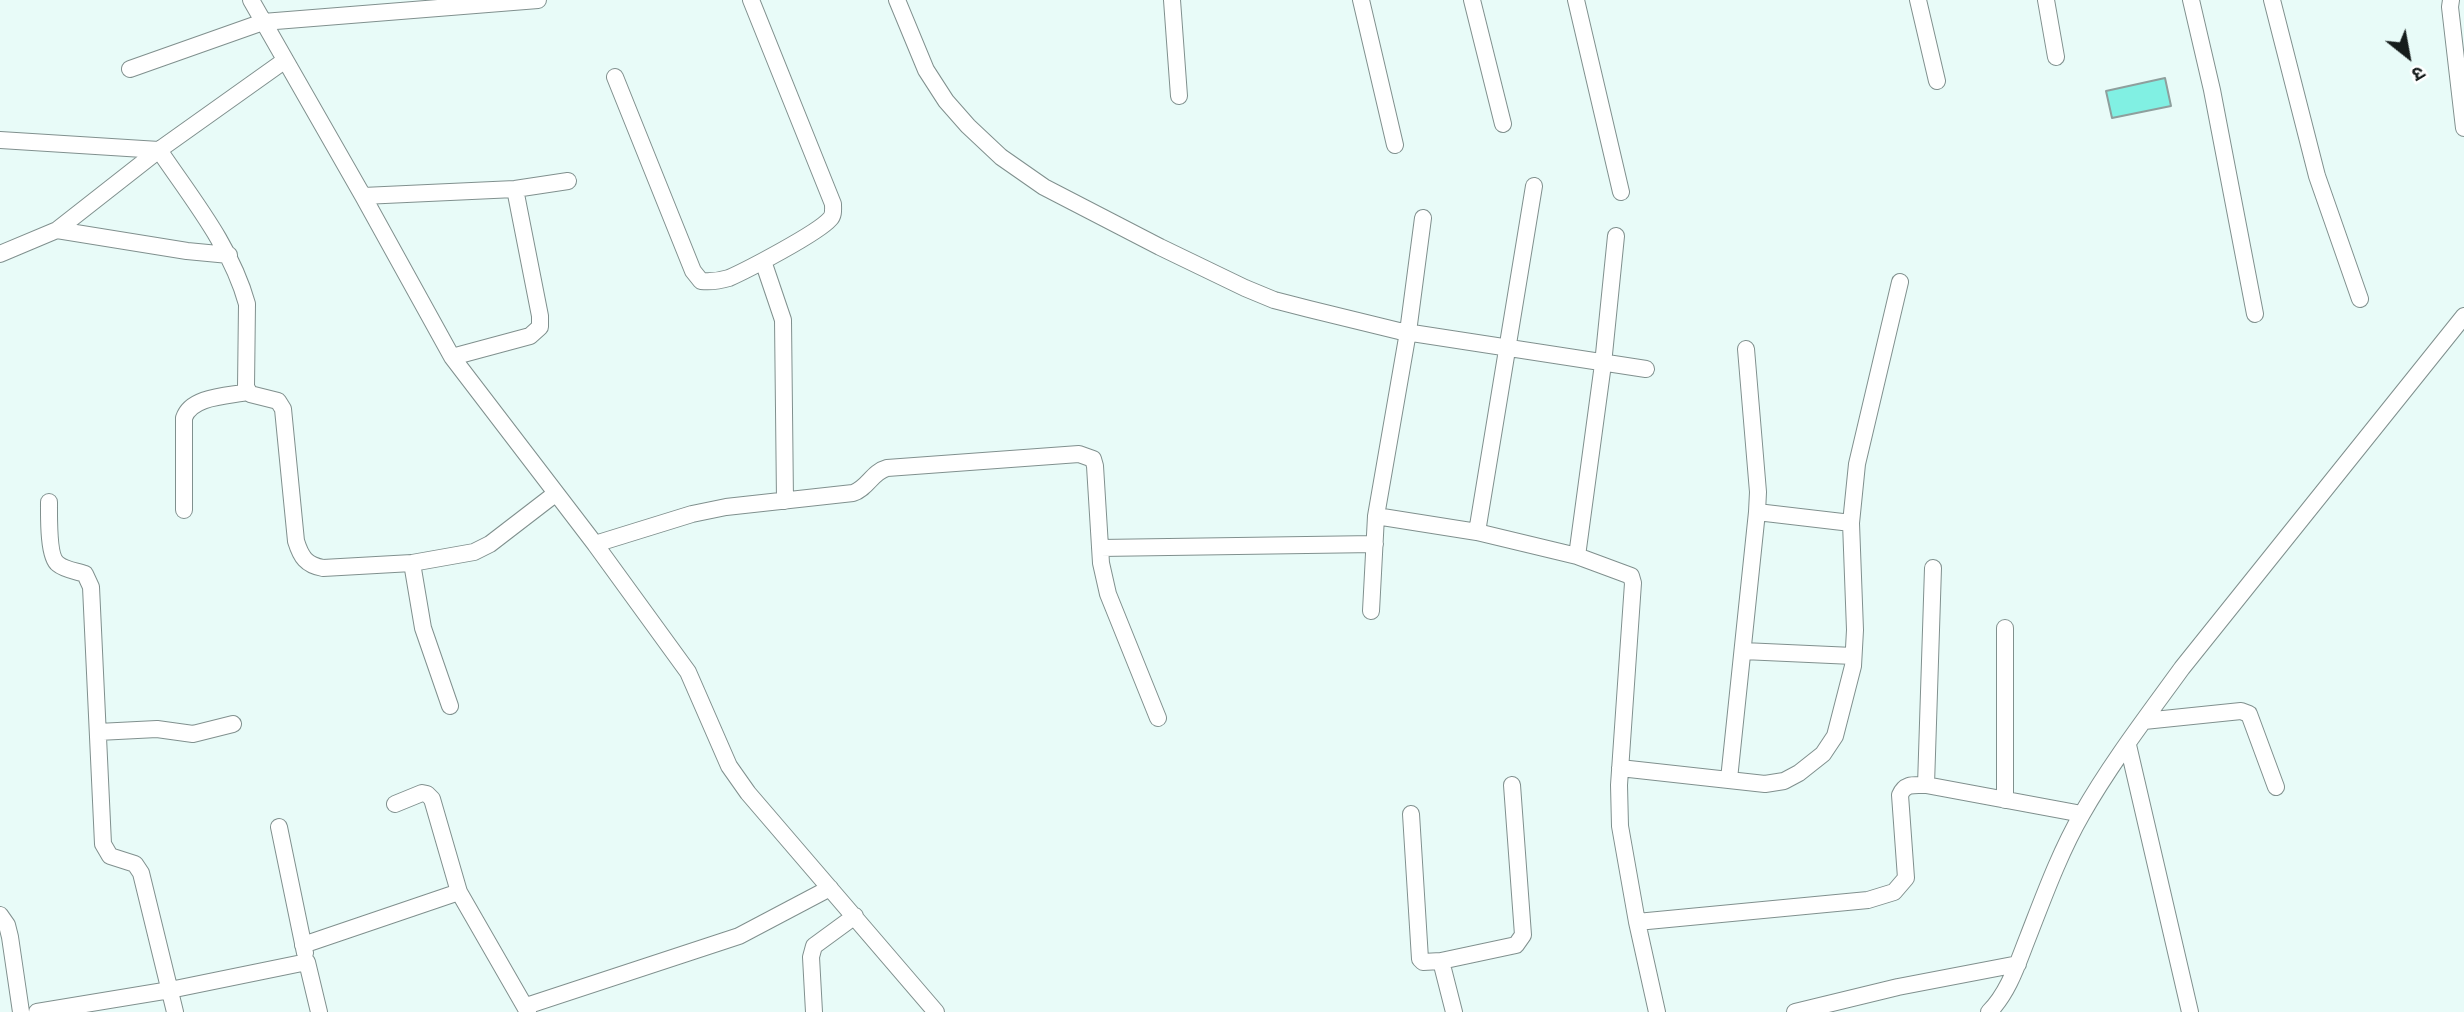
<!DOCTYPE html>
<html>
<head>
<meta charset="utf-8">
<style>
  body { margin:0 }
  #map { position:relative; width:2464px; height:1012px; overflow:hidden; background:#e8fbf8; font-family:"Asap Condensed","Noto Sans Devanagari",sans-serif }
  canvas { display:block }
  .north { position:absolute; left:2373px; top:21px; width:70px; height:70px; -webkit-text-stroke:5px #fff; paint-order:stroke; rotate:149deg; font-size:19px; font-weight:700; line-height:28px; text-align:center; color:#151c1b }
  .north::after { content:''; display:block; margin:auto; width:24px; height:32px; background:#151c1b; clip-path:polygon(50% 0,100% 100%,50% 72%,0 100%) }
</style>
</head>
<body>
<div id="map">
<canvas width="2464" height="1012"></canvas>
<div class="north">उ</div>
</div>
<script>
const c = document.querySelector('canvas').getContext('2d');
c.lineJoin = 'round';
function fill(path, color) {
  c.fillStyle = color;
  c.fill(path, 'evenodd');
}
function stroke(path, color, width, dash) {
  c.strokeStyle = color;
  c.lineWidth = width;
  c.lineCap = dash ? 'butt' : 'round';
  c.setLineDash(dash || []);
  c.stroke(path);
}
const building = new Path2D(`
  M2165,78L2171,106L2112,118L2106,91Z`);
fill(building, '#81f0e3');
stroke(building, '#8e9f9d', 2);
const street = new Path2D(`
  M251,0L363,196L452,357L595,544L688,672L729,766L748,793L936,1012
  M897,0L926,70L946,101L968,126L1001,157L1044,187L1160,247L1245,288L1274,300L1309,309L1399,331L1646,369
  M1172,0L1179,96
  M1361,0L1395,145
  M1472,0L1503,124
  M1576,0L1621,192
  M1918,0L1937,81
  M2046,0L2056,57
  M2191,0L2212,90L2255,314
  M2272,0L2317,176L2360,299
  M2451,0L2450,7L2464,128
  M130,69L263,22L538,0
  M615,77L693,271L701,281C711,282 719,281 729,278C747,270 818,233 830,219C834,215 833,209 833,204L751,0
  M0,140L159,150C192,199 231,246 247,304L246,387L250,394L278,401L283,409L296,541C301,557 306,565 323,568L412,563L474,552L490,544L555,494
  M363,196L515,189L568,181
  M57,230L187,251L229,255
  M0,254L57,230L159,150L284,61
  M763,261L783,320L785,501
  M452,357L530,336L540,327V316L515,189
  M49,502C49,515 48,557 58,564C65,570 77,571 85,574L91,587L103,844L110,856L135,864L141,873L175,1012
  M184,510V418C191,396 228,396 248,392
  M1757,512L1851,523
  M1376,516L1477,532L1577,556L1631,576L1633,583L1619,785L1620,826L1637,922L1657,1012
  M1477,532L1534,186
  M595,544L692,514L726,507L853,493C868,488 872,472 887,468L1079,454L1093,459L1095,466L1101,563L1108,594L1158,718
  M1100,548L1375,544
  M1577,556L1603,364L1616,236
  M412,563L423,628L450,706
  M1371,611L1376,516L1408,332L1423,218
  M2005,628V800
  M1743,651L1853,656
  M2144,721L2241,711L2249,714L2276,787
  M98,732L157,729L193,734L233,724
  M2128,745L2190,1012
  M1620,768L1765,784L1784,781L1799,773L1823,754L1835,736L1853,666L1855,630L1851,523L1857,464L1900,282
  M1729,779L1757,512L1758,492L1746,349
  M1926,785L1933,568
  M395,804L422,793L427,794L432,799L459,892L528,1012
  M1411,814L1420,959L1423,962L1441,961L1516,945L1523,935L1512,785
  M279,827L305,953
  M0,915L7,925L10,937L21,1012
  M1637,922L1868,900L1894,892L1906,878L1900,795C1905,783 1914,785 1926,785L2082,814
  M303,945L459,892
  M1441,961L1454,1012
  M526,1006L739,936L830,888
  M37,1012L170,990L307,962L319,1012
  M814,1012L811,957L814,946L855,916
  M1795,1012L1898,987L2018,964
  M1989,1012C2009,992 2018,962 2028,937C2044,896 2060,852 2082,814C2111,763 2148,715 2182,668L2464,316`);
stroke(street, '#80908e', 18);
stroke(street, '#fff', 16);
</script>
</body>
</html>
